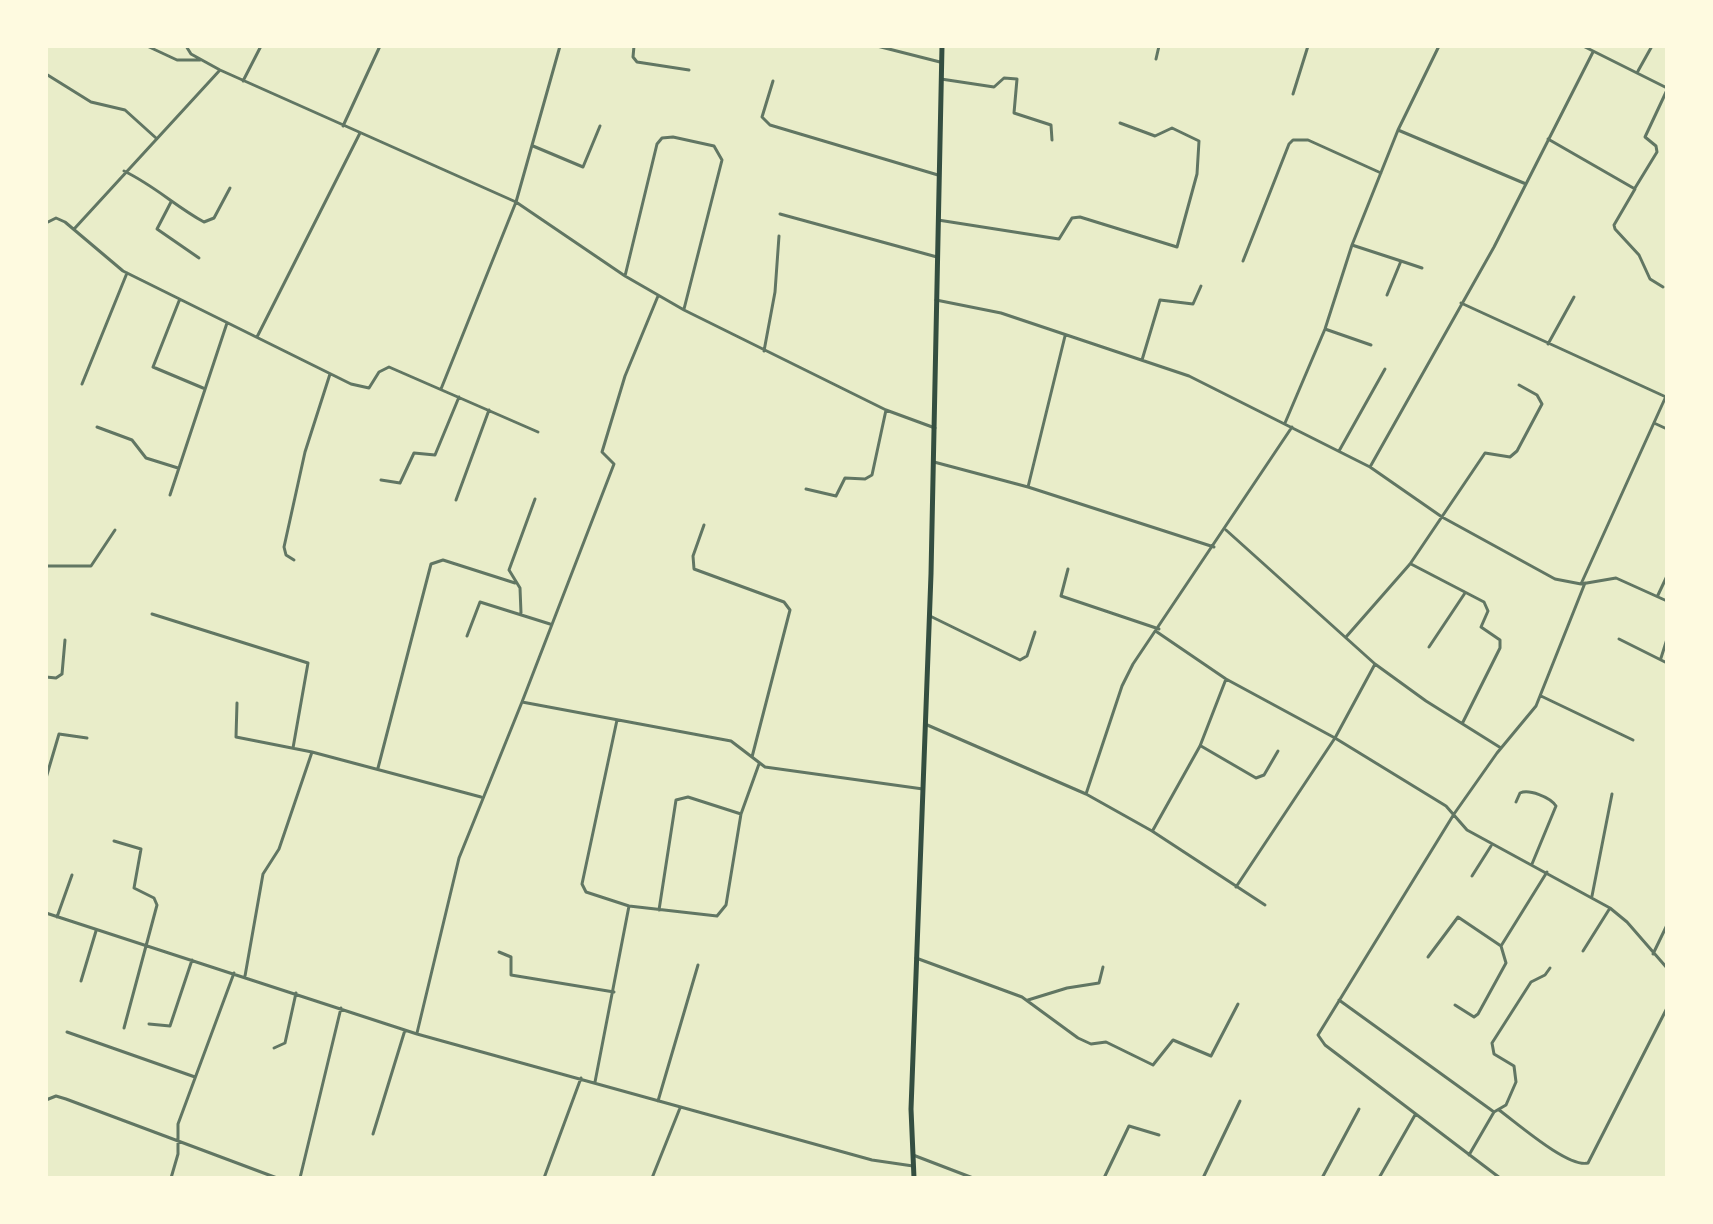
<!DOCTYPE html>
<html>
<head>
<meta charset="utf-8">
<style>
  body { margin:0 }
  #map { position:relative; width:1713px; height:1224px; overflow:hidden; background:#e9edc9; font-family:Ubuntu,sans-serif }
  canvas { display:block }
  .frame { position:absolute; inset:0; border:48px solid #fefae0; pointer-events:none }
</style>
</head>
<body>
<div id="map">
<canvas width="1713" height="1224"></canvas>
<div class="frame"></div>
</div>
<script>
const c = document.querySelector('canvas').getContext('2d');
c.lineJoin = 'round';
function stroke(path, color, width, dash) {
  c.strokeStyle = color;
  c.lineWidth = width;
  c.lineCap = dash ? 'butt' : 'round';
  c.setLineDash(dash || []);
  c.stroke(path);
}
stroke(new Path2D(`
  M147,46L177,60H200
  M186,46L191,54L220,70L516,202L625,276L684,310L886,410L935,428
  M634,46L633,57L637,62L689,70
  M877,46L940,62
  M1583,46L1667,88
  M1156,59L1159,46
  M1638,71L1652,46
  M46,74L91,102L125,110L156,138
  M941,79L994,87L1004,78L1017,79L1014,113L1051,125L1052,140
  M243,81L261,46
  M773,81L762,117L770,125L938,175
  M1293,94L1308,46
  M343,126L380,46
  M1398,130L1526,184
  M1548,139L1635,189L1614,225L1615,229L1639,255L1650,279L1663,287
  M533,146L583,167L600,126
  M124,171C155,186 175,206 204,222L214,218L230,188
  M1635,188L1657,152L1656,146L1645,137L1667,90
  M171,202L157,229L199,258
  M780,214L937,257
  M938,220L1059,239L1072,218L1080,217L1177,247L1197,174L1199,141L1172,128L1155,136L1120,123
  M46,223L56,218L65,222L123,271L351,384L369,388L379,372L389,367L538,432
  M75,228L220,70
  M1352,245L1401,261L1387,295
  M1243,261L1289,144L1293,140H1308L1381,173
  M1401,261L1422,268
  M625,276L657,144L662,138L673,137L714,146L722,160L684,309
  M936,300L1001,313L1189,376L1370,467L1442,517L1555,579L1581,584L1616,578L1667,601
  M179,301L153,367L203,388
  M1461,303L1666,397
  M1325,329L1371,345
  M257,337L360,133
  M1548,344L1574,297
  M764,351L775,292L779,236
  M1142,360L1160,300L1193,304L1201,286
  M82,384L127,273
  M441,389L516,202L560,46
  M1285,423L1325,329L1352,245L1398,130L1439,46
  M1654,423L1667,429
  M97,427L132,440L146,458L178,468
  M1339,451L1385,369
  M934,462L1028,487L1214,547
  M1370,467L1494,247L1593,52
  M381,480L400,483L414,453L435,455L459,397
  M1028,487L1065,336
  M806,489L836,496L845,478L865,479L872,475L886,410
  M170,495L227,323
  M456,500L489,410
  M704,525L693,556L694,569L784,602L790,610L752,757
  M1226,530L1375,664L1426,701L1501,748
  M294,560L286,555L284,547L305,452L330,374
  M1411,564L1484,602L1488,611L1481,627L1500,640V648L1463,722
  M46,566H91L115,530
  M1068,569L1061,596L1159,629
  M1581,584L1667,394
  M1658,595L1667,576
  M521,613L520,588L509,570L535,499
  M152,614L308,663L293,748
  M930,616L1020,660L1027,656L1035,632
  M1157,632L1226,679L1335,738L1375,664
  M467,636L480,602L550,624
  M1346,637L1410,564L1485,453L1510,457L1517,451L1542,404L1537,395L1519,385
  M1619,639L1667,663
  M1429,647L1465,593
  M1661,658L1667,639
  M46,677L56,678L62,674L65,640
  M1541,696L1633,740
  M522,702L614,464L602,452L625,376L658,296
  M237,703L236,737L312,752
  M617,720L582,884L586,892L629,906L717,916L726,905L741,814L759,764
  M925,724L1086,794L1152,831L1265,905
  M1201,746L1256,778L1264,775L1278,751
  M378,768L431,564L443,560L515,583
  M46,778L59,734L87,738
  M1086,794L1122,686L1133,664L1292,427
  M1516,802L1520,793C1529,789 1550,797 1556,806L1532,864
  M1153,830L1200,746L1226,679
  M114,841L141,849L134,888L154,898L157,905L124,1028
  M1472,876L1491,846
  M1236,887L1335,738L1446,806L1467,830L1610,908L1627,922L1667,968
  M1592,896L1612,794
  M659,910L676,800L688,797L741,814
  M46,913L417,1034L872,1160L913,1166
  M57,917L72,875
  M1583,951L1610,908
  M499,952L511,957V975L614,992
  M1653,954L1667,925
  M1428,957L1458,917L1501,946
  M916,958L1022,997L1078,1038L1091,1044L1106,1042L1153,1065L1173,1040L1211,1056L1238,1004
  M245,976L263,874L279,849L312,752L481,797
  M81,981L96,931
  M1028,1000L1067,988L1099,983L1103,967
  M1339,1000L1494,1112
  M1455,1005L1474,1017L1478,1014L1506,963L1501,946L1547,872
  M149,1024L170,1026L192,960
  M67,1032L195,1077
  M417,1033L459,858L522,702L731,741L765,767L923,789
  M274,1048L285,1043L296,993
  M595,1082L629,906
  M46,1100L56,1096L66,1099L277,1178
  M658,1101L698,965
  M1499,1110C1517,1123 1568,1168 1588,1163L1667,1008
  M373,1134L405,1030
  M913,1155L973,1178
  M1469,1155L1494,1112L1506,1105L1516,1082L1514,1066L1494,1054L1492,1043L1531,982L1545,975L1550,968
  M171,1178L178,1154V1124L234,973
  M300,1178L341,1008
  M544,1178L581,1078
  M652,1178L680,1108
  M1104,1178L1129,1126L1159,1135
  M1203,1178L1240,1101
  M1322,1178L1359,1109
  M1379,1178L1415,1115
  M1500,1178L1325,1045L1318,1035L1454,814L1497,753L1536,706L1585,583`), '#617663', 3);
stroke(new Path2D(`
  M914,1178L911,1109L931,574L942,46`), '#344e41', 5);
</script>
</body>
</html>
